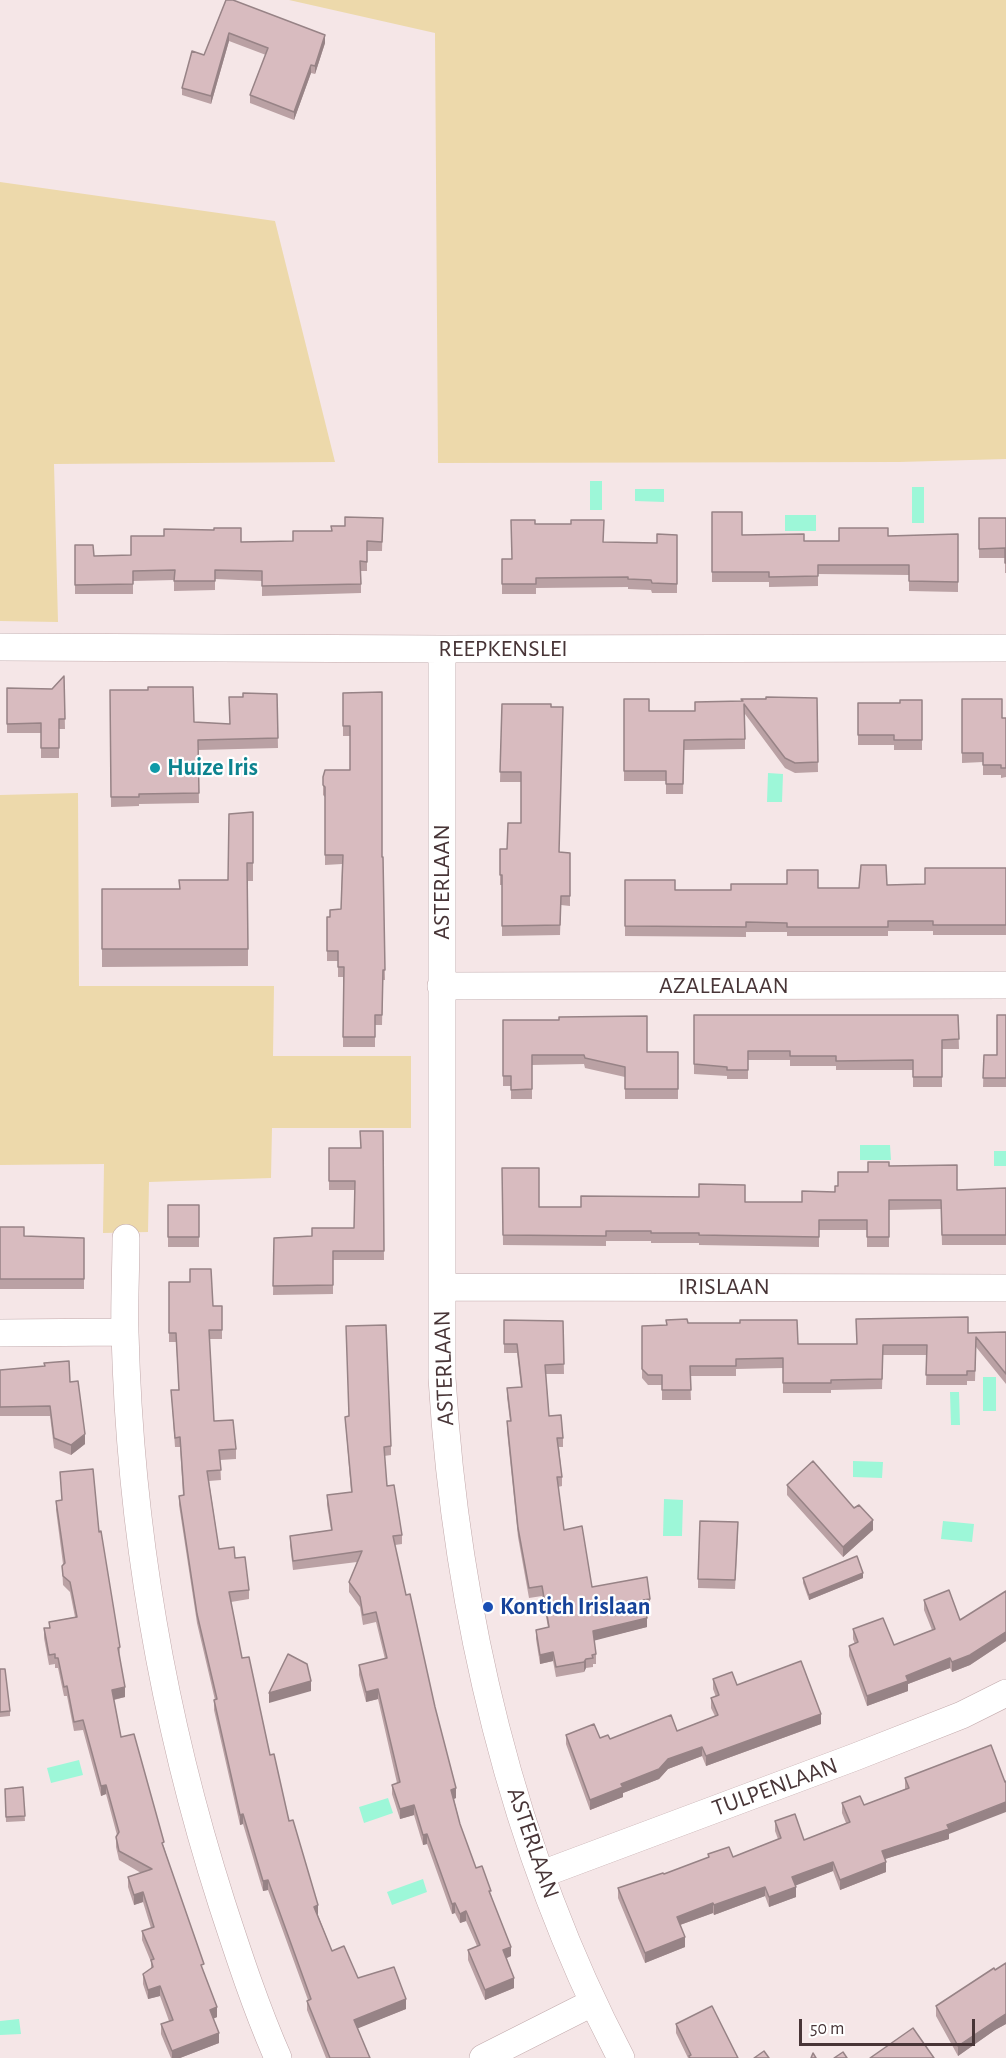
<!DOCTYPE html>
<html>
<head>
<meta charset="utf-8">
<style>
  body { margin:0 }
  #map { position:relative; width:1006px; height:2058px; overflow:hidden; background:#f5e6e7; font-family:"Alegreya Sans",sans-serif }
  canvas { display:block }
  .scale { position:absolute; left:799px; top:2019px; width:176px; height:27px; box-sizing:border-box; border:3px solid #483537; border-top:0; padding-left:8px; font-size:18px; line-height:21px; white-space:nowrap; color:#483537; -webkit-text-stroke:4px #fff; paint-order:stroke }
</style>
</head>
<body>
<div id="map">
<canvas width="1006" height="2058"></canvas>
<div class="scale">50 m</div>
</div>
<script>
const c = document.querySelector('canvas').getContext('2d');
c.lineJoin = 'round';
function fill(path, color) {
  c.fillStyle = color;
  c.fill(path, 'evenodd');
}
function stroke(path, color, width, dash) {
  c.strokeStyle = color;
  c.lineWidth = width;
  c.lineCap = dash ? 'butt' : 'round';
  c.setLineDash(dash || []);
  c.stroke(path);
}
function write(font, color, halo, rows, align = 'center') {
  c.font = font + ' "Alegreya Sans",sans-serif';
  c.lineWidth = 4.5;
  c.setLineDash([]);
  c.textBaseline = 'middle';
  c.strokeStyle = halo;
  c.fillStyle = color;
  for (const [text, x, y, turn = 0] of rows) {
    c.save();
    c.translate(x, y);
    c.rotate((+turn || 0) * Math.PI / 180);
    c.textAlign = isNaN(turn) ? turn : align;
    if (halo) c.strokeText(text, 0, 0);
    c.fillText(text, 0, 0);
    c.restore();
  }
}
fill(new Path2D(`
  M289,0H1006V459L899,462L438,463L435,33Z
  M0,182L275,221L335,462L54,464L58,622L0,621Z
  M78,793L79,986H274L273,1056H411V1128H272L271,1178L149,1182L148,1232L103,1233L104,1164L0,1165V795Z`), '#edd9ab');
fill(new Path2D(`
  M590,481H602V510H590Z
  M912,487H924V523H912Z
  M635,489H664V502L635,501Z
  M785,515H816V531H785Z
  M768,773L783,774L782,802H767Z
  M860,1145H890L891,1160H860Z
  M994,1151H1006V1166H994Z
  M983,1377H996V1411H983Z
  M950,1392H959L960,1425H951Z
  M853,1461L883,1462L882,1478L853,1477Z
  M664,1499L683,1500L682,1536H663Z
  M943,1521L974,1524L972,1542L941,1539Z
  M79,1760L83,1775L51,1783L47,1768Z
  M388,1798L393,1813L364,1823L359,1807Z
  M423,1879L427,1892L392,1905L387,1892Z
  M19,2019L21,2034L0,2035V2021Z`), '#9df7d8');
const minor = new Path2D(`
  M0,647L442,649L1006,648
  M442,649V1378C456,1610 512,1851 621,2058
  M441,986L1006,985
  M126,1238C126,1269 124,1301 125,1333C130,1527 163,1720 222,1904C239,1956 256,2008 278,2058
  M442,1287L1006,1288
  M0,1333L125,1332
  M542,1874L855,1757L962,1715L1006,1693
  M483,2058L592,2003`);
stroke(minor, '#c1a8aa', 28);
stroke(minor, '#fff', 27);
fill(new Path2D(`
  M226,0L325,43L315,74L311,73L294,120L250,103V95L266,55L229,41L211,104L182,95V88L204,55Z
  M712,512L742,535L804,541H839L888,536L958,534V592L909,591V575L818,574V586L769,587V582H712Z
  M383,518L382,551H367V571H361V593L262,596V581L215,579V590L174,591V580L133,581V594H75V545L94,556L131,555L241,542L293,541L332,531L345,526Z
  M979,518H1006V573H1005V558H979Z
  M535,524L603,543H657L677,535V593H652L651,590L628,589V587L536,588V594H502V559H512Z
  M64,676L65,729H59V758H41V733H7V688L52,689Z
  M110,690L194,722L229,724L243,697L277,694L278,748L198,750L199,803L139,804V806L111,807Z
  M343,693L382,857H383L385,980H383L382,1025H375V1047H343V977H338V961H327V917H330L341,909L342,864L325,865V797L323,795V777L350,770V736H343Z
  M817,698L818,772L795,773L785,768L745,714V749L684,750L683,794H666V781H624V699L649,711H695L741,701V699Z
  M962,699L1002,718H1006V777L1001,778V775H983V762L962,763Z
  M922,700V750H894V745H858V703H900Z
  M502,704L560,852L570,853V906L561,905L560,935L502,936V885H500V849H507L521,823V782H500Z
  M253,812V881H248V966L102,967V889H180L228,880Z
  M1006,868V935H933V931H888V936H787V932H746V937L625,936V880L675,890H731L859,888L887,885L925,884Z
  M694,1015H958L959,1049H942V1087H913V1070H836V1066H790V1060H748V1079H727V1076L694,1074Z
  M1006,1015V1087H983L984,1055H997Z
  M503,1020L647,1052H678V1099H625V1077L585,1068L584,1064L532,1065V1099H511V1086H503Z
  M383,1131L384,1260H333V1294L273,1295L274,1238L312,1236L354,1228L355,1190H329V1148H360Z
  M889,1166L957,1190L1006,1188V1245H942L941,1209L889,1210V1247H867V1230H819V1247L699,1245V1243H651V1241H606V1246L503,1245L502,1168L539,1207H581L745,1202H802L835,1192L838,1186L868,1172Z
  M168,1205H199V1247H168Z
  M0,1227L24,1236L84,1238V1289H0Z
  M169,1282L222,1330V1339H209L214,1421L236,1449V1459L220,1460L221,1480L209,1481L219,1549L235,1558L249,1590V1599L231,1602L242,1658L270,1755L289,1821L318,1915L332,1951L358,1978L406,2009L357,2028L370,2058H326L307,2010V2001L308,2000L268,1890L263,1891L243,1824L240,1825L214,1710V1700H215L197,1623L179,1505V1496L183,1495L180,1447H175L171,1390H179L176,1342H169Z
  M504,1320L563,1321L564,1374H546L549,1416L563,1438V1447H559L562,1477V1486L558,1487L564,1530L592,1587L650,1599V1609H645L647,1627L594,1640L596,1654V1664H593V1667L586,1668L584,1672L556,1677L553,1661L540,1664L536,1639V1630L548,1627L542,1596L529,1598L518,1537L507,1431V1421H510L507,1397V1388L521,1387L517,1353H504Z
  M688,1323L798,1344H857L968,1333L1006,1332V1384L976,1347L975,1381H967V1385H926L927,1355H883L882,1389L831,1390V1393H783V1368L736,1369V1376H690L691,1400H662V1385H648L642,1378V1326L666,1325Z
  M0,1370L70,1382L85,1444L71,1455L54,1448L50,1416H0Z
  M345,1417L391,1446V1455L384,1456L387,1486L402,1535V1544L395,1545L406,1595L435,1707L456,1798L454,1799L460,1824L476,1868L491,1895L511,1956L506,1958L514,1988L485,2000L468,1960V1950L477,1946L466,1921L460,1923L455,1913L452,1914L427,1844L423,1845L414,1815L400,1819L392,1794V1785L397,1783L378,1699L366,1702L359,1675V1665L385,1659L376,1622L363,1625L360,1607L349,1592V1582L357,1562L293,1570L290,1545V1536L331,1530L327,1505V1495L351,1492Z
  M60,1472L99,1532L120,1647L119,1657L125,1697L114,1700L121,1737L164,1847L217,2017L213,2019L219,2043L180,2058H171L161,2034V2024L169,2021L160,1996L148,1999L143,1984V1974L151,1969V1962L142,1940V1931L151,1928L143,1902L134,1905L128,1887V1877L141,1873L119,1860L116,1847V1837L117,1835L106,1794L101,1796L83,1730L74,1731L67,1696H64L58,1668H55V1664L49,1665L44,1638V1628H49V1622L75,1617L70,1592L63,1585L62,1566L63,1564L56,1510V1501L62,1500Z
  M787,1485L873,1530L843,1557L787,1495Z
  M738,1532L735,1589L698,1588V1579Z
  M803,1578H863L809,1600L803,1583Z
  M1006,1591V1641L970,1665L952,1672L950,1668L908,1684V1691L867,1706L849,1656V1646L855,1644L853,1639V1629L894,1645L932,1630L924,1610V1600L960,1620Z
  M0,1669L10,1711V1716L0,1717Z
  M713,1679L737,1685L821,1724L706,1766L702,1756L668,1769L659,1779L623,1793V1797L590,1810L566,1744V1735L610,1739L677,1731L715,1716L711,1708V1698L716,1697L713,1689Z
  M905,1778L949,1834V1839L885,1859L886,1872L840,1890L833,1871L795,1885L796,1897L769,1907L765,1896L714,1915L713,1913L680,1925L685,1947L645,1963L618,1898V1888L664,1874L708,1858V1854L733,1857L778,1839L775,1831V1821L804,1840L846,1823L842,1813V1803L864,1805L905,1789Z
  M23,1787L25,1821L6,1822L5,1789Z
  M1006,1963V2024L995,2030L958,2056L936,2016V2006Z
  M676,2024L738,2058H688L676,2033Z`), '#baa1a4');
fill(new Path2D(`
  M229,33V41L211,104V96Z
  M325,35V43L315,74V66Z
  M311,65V73L294,120V112Z
  M85,1434V1444L71,1455V1445Z
  M873,1520V1530L843,1557V1547Z
  M863,1573V1578L809,1600V1595Z
  M647,1618V1627L593,1641V1631Z
  M1006,1632V1641L970,1665L952,1672V1662Z
  M553,1652V1661L540,1664V1655Z
  M950,1658V1668L908,1684V1691L867,1706V1696L906,1676Z
  M586,1659V1668L584,1672V1662Z
  M311,1681V1691L269,1703V1693Z
  M125,1687V1697L112,1700V1690Z
  M378,1689V1699L366,1702V1692Z
  M821,1714V1724L706,1766V1756Z
  M702,1747V1756L668,1769L659,1779L623,1793V1797L590,1810V1800L668,1759Z
  M106,1785V1794L101,1796V1786Z
  M456,1788V1798L451,1800V1790Z
  M1006,1802V1812L949,1834V1839L882,1860V1851Z
  M414,1805V1815L400,1819V1809Z
  M243,1814V1824L240,1825V1815Z
  M427,1834V1844L423,1845V1835Z
  M833,1862V1871L792,1887V1877Z
  M886,1862V1872L840,1890V1880Z
  M268,1880V1890L263,1891V1881Z
  M765,1887V1896L714,1915V1905Z
  M796,1887V1897L769,1907V1897Z
  M143,1892V1902L134,1905V1895Z
  M455,1903V1913L452,1914V1904Z
  M713,1903V1913L677,1926V1917Z
  M318,1905V1915L314,1916V1907Z
  M466,1911V1921L460,1923V1914Z
  M685,1937V1947L645,1963V1953Z
  M511,1947V1956L503,1960V1950Z
  M514,1978V1988L485,2000V1990Z
  M160,1986V1996L148,1999V1990Z
  M406,1999V2009L354,2030V2020Z
  M217,2007V2017L210,2020V2010Z
  M1006,2014V2024L995,2030L958,2056V2046L995,2021Z
  M219,2033V2043L180,2058H172V2051Z`), '#978386');
const building = new Path2D(`
  M226,0H233L325,35L315,66L311,65L294,112L250,95L268,48L229,33L211,96L182,88L192,51L204,55Z
  M712,512H742V535L804,534V541H839V528H888V536L958,534V582L909,581V565H818V576L769,577V572H712Z
  M345,517L383,518L382,542L367,541V562L360,561L361,584L262,586V571L215,570V581H174L175,570L133,571V584L75,585V545H93L94,556L131,555V536H164V529L214,530V528H241V542L293,541V531H332L331,526H345Z
  M979,518H1006V563H1005V548L979,549Z
  M511,520H535V524H571V520H604L603,542L657,543V534L677,535V584L652,583L651,580L628,579V577L536,578V584H502V559H512Z
  M64,676L65,719H59V748H41V723L7,724V688L52,689Z
  M148,687H193L194,722L230,724L229,697H243V693L277,694L278,738L198,740L199,793L139,794V797H111L110,690H148Z
  M382,692V857H383L385,970H383L382,1015H375V1037H343L344,967H338V951H327V917H330V910L341,909L343,855H325V787L323,785V777L325,770H350V726H343V693Z
  M766,697L817,698L818,762L795,763L785,758L744,704L745,739L684,740L683,784H666V771H624V699H649V711H695V702L743,701L741,699H766Z
  M962,699H1002V718H1006V768H1001V765H983V753H962Z
  M900,700H922V740H894V735H858V703H900Z
  M502,704H551V707H563L559,852L570,853V896H561L560,925L502,926V875H500V849H507L508,823H521V772H500Z
  M253,812V863H247L248,949H102V889H180L179,880H228L229,814Z
  M861,865H886L887,885L925,884V868H1006V925H933V921H888V927H787V923L746,922V927L625,926V880H675V890H731V884H787V870H818V888H859Z
  M694,1015H958L959,1039L942,1040V1077H913V1060L836,1061V1056H790V1051H748V1070H727V1067L694,1064Z
  M997,1015H1006V1078H983L984,1055H997Z
  M647,1016V1052H678V1089H625V1067L585,1058L584,1055H532V1089L511,1090V1076H503V1020H559V1017Z
  M360,1131H383L384,1251H333V1285L273,1286L274,1238L312,1236V1228H354L355,1181H329V1148H361Z
  M868,1162H889V1166L957,1165V1190L1006,1188V1235H942L941,1200H889V1237H867V1220H819V1237L699,1235V1233H651V1231H606V1236L503,1235L502,1168H539V1207H581V1196L699,1197V1184L745,1185V1202H802V1191L835,1192V1186H838V1172H868Z
  M168,1205H199V1237H168Z
  M0,1227H24V1236L84,1238V1279H0Z
  M190,1269H211L213,1306H222V1330H209L214,1421L233,1420L236,1449L219,1450L221,1470L207,1471L219,1549L234,1547L235,1558L245,1557L249,1590L229,1592L242,1658L249,1657L270,1755L274,1754L289,1821L293,1820L318,1905L314,1907L332,1951L344,1946L358,1978L394,1967L406,1999L354,2020L370,2058H330L307,2001L311,1999L268,1880L263,1881L243,1814L240,1815L214,1700L217,1699L197,1614L179,1496L184,1495L180,1437L175,1438L171,1390H179L176,1333H169V1282H190Z
  M968,1317V1333L1006,1332V1374L976,1337L975,1371H967V1375H926L927,1345H883L882,1379L831,1380V1383H783V1358L736,1359V1366H690L691,1390H662V1375H648L642,1369V1326L667,1325L666,1320L687,1319L688,1323H740V1320H797L798,1344H857L856,1319Z
  M504,1320L563,1321L564,1364L545,1365L549,1416L561,1415L563,1438H557L562,1477H557L564,1530L582,1526L592,1587L647,1577L650,1599L643,1600L647,1618L593,1631L596,1654L592,1655L593,1658L586,1659L584,1662L556,1667L553,1652L540,1655L536,1630L549,1627L542,1586L529,1588L518,1528L507,1421H511L507,1388L522,1387L517,1344H504Z
  M386,1325L391,1446L384,1447L387,1486L394,1485L402,1535L393,1536L406,1595L410,1594L435,1707L456,1788L451,1790L460,1824L476,1868L482,1866L491,1891H489L511,1947L503,1950L514,1978L485,1990L468,1950L480,1945L466,1911L460,1914L455,1903L452,1904L427,1834L423,1835L414,1805L400,1809L392,1785L400,1782L378,1689L366,1692L359,1665L387,1658L376,1612L363,1615L360,1597L349,1582L362,1551L293,1561L290,1536L332,1530L327,1495L352,1492L345,1417L349,1416L346,1326Z
  M69,1361L70,1382L78,1381L85,1434L71,1445L54,1438L50,1406L0,1407V1370L45,1366L44,1363Z
  M813,1461L854,1508L859,1505L873,1520L843,1547L787,1485Z
  M93,1469L99,1532L101,1531L120,1647L118,1648L125,1687L112,1690L121,1737L134,1734L164,1842L162,1843L204,1964L201,1965L217,2007L210,2010L219,2033L172,2051L161,2024L173,2020L160,1986L148,1990L143,1974L153,1967L151,1960L154,1959L142,1931L154,1927L143,1892L134,1895L128,1877L152,1869L119,1851L116,1837L119,1832L106,1785L101,1786L83,1720L74,1722L67,1686L64,1687L58,1658H55V1654L49,1655L44,1628H50L49,1622L77,1617L70,1582L63,1576L62,1566L65,1563L56,1501L62,1500L60,1472Z
  M700,1521L738,1522L735,1580L698,1579Z
  M857,1556L863,1573L809,1595L803,1578Z
  M949,1590L960,1620L1006,1591V1632L970,1655L952,1662L950,1658L906,1676L908,1681L867,1696L849,1646L858,1642L853,1629L883,1618L894,1645L935,1629L924,1600Z
  M288,1654L307,1664L311,1681L269,1693Z
  M801,1661L821,1714L706,1756L702,1747L668,1759L659,1769L621,1784L623,1787L590,1800L566,1735L594,1724L600,1738L608,1735L610,1739L671,1715L677,1731L718,1715L711,1698L719,1695L713,1679L732,1672L737,1685Z
  M0,1669H5L10,1711L0,1712Z
  M991,1745L1005,1782L1006,1781V1802L947,1825L949,1829L882,1851L886,1862L840,1880L833,1862L792,1877L796,1887L769,1897L765,1887L714,1905L713,1903L677,1917L685,1937L645,1953L618,1888L663,1873L664,1874L709,1857L708,1854L729,1847L733,1857L781,1838L775,1821L795,1814L804,1840L850,1822L842,1803L860,1796L864,1805L909,1788L905,1778Z
  M23,1787L25,1816L6,1817L5,1789Z
  M1006,1963V2014L995,2021L958,2046L936,2006L994,1968L995,1970Z
  M712,2006L738,2058H690L689,2056L691,2055L676,2024Z
  M913,2028L934,2058H870Z
  M764,2051L769,2058H754Z
  M843,2052L847,2058H834Z
  M813,2053L816,2058H811Z`);
fill(building, '#d8bbbf');
stroke(building, '#978386', 1.5);
for (const [x, y, r, color] of [
  [155,768,6,"#0f9aa8"],
  [488,1607,6,"#1a4fb4"]
]) {
  const dot = new Path2D();
  dot.arc(x, y, r, 0, 2 * Math.PI);
  c.fillStyle = color;
  c.fill(dot);
  stroke(dot, '#fff', 2);
}
write('24px', '#483537', '#fff', [
  ["REEPKENSLEI",503,649],
  ["ASTERLAAN",442,882,-90],
  ["AZALEALAAN",724,986],
  ["IRISLAAN",724,1287],
  ["ASTERLAAN",444,1368,-92],
  ["TULPENLAAN",775,1787,-20],
  ["ASTERLAAN",533,1843,71]
]);
write('bold 24px', '#0d838f', '#fff', [
  ["Huize Iris",167,768]
], 'left');
write('bold 24px', '#164399', '#fff', [
  ["Kontich Irislaan",500,1607]
], 'left');
</script>
</body>
</html>
